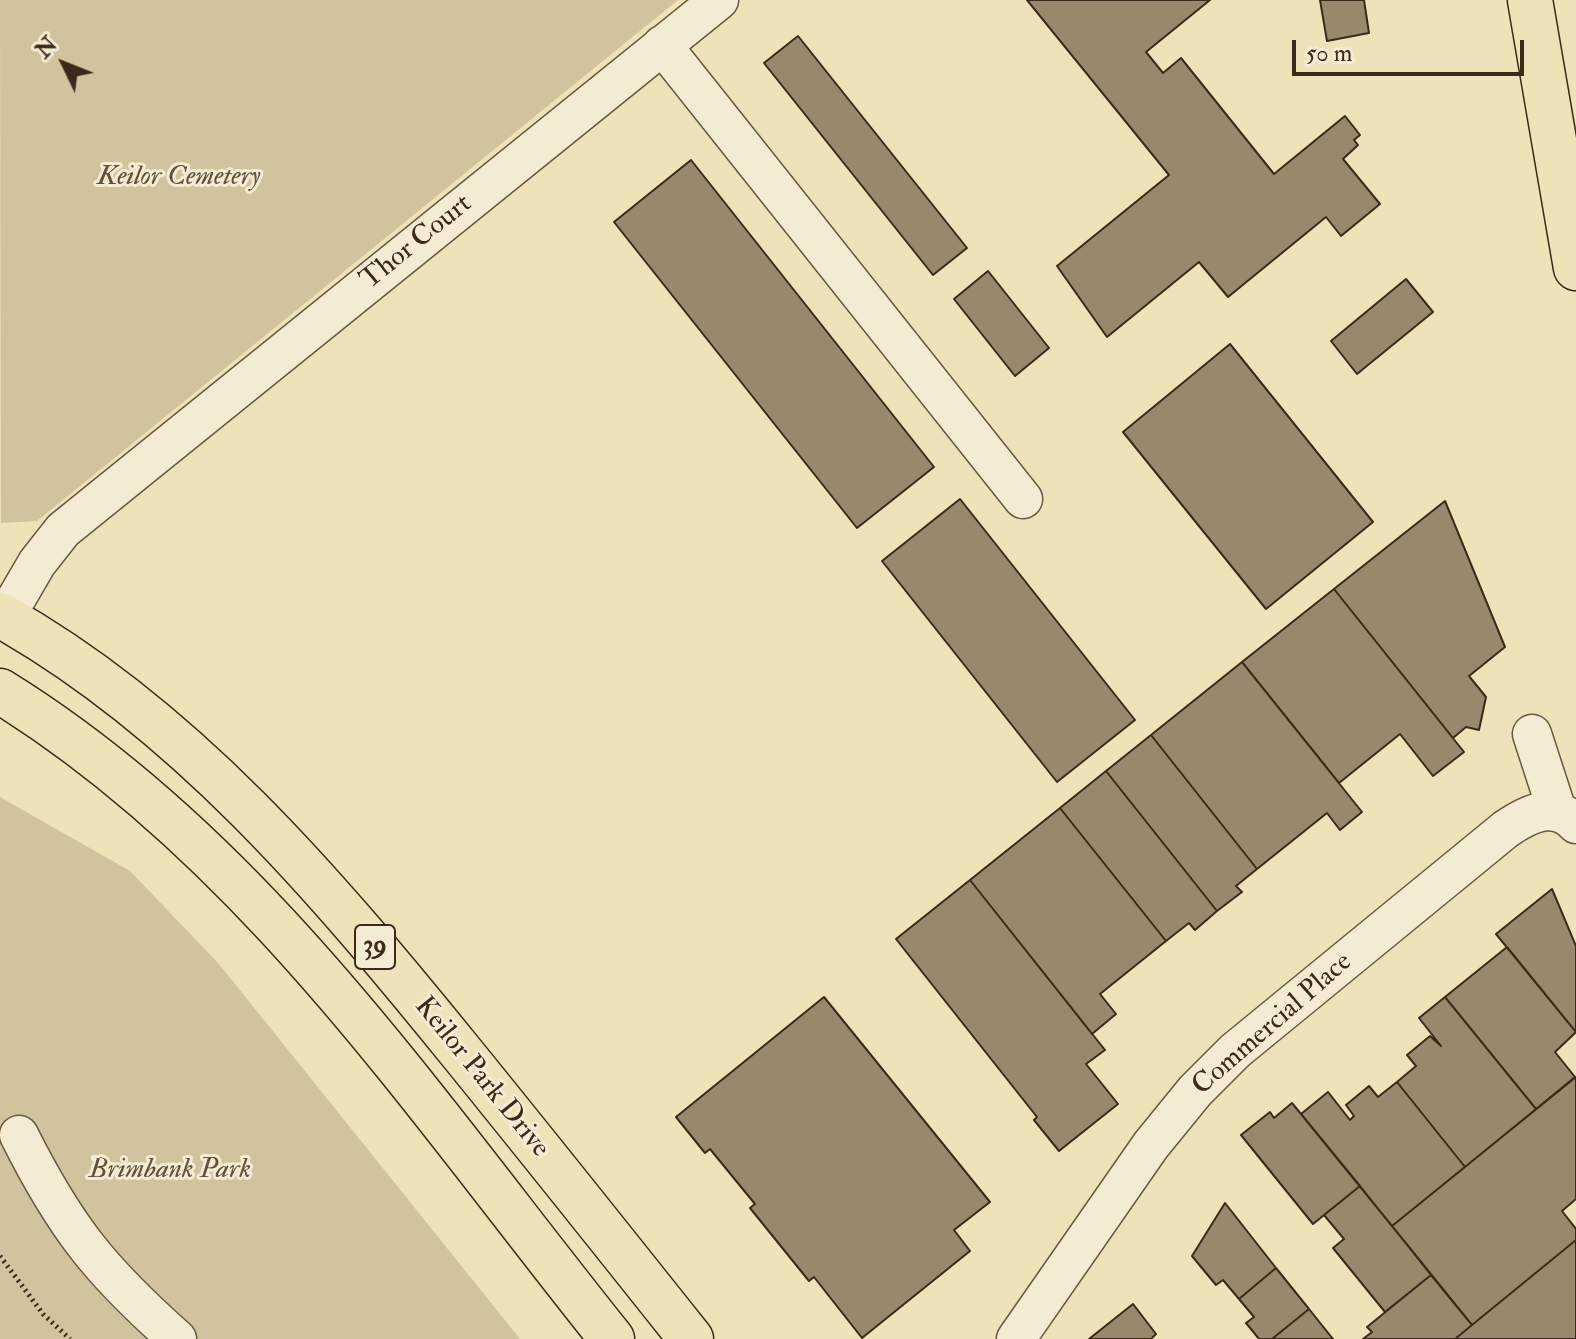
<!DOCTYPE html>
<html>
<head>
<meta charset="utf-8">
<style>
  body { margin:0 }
  #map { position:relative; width:1576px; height:1339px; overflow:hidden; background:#eee2b9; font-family:"IM FELL Double Pica",serif }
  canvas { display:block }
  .north { position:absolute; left:24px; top:24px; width:80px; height:80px; -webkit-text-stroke:6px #f4ecd2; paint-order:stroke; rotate:313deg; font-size:22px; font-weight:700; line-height:32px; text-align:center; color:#3d2919 }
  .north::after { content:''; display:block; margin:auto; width:28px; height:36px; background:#3d2919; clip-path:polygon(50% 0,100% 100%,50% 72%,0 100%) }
  .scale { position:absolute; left:1292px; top:40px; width:232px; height:36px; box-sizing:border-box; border:4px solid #3d2919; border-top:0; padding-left:10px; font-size:24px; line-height:28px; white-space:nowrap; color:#3d2919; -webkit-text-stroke:6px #f4ecd2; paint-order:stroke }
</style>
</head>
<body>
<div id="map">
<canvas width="1576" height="1339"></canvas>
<div class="north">N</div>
<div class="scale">50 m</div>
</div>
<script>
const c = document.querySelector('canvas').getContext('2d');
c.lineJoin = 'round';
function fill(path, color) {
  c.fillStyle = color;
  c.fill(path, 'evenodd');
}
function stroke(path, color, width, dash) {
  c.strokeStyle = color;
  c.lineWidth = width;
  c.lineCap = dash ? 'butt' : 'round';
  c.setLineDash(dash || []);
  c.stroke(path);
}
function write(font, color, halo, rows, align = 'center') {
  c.font = font + ' "IM FELL Double Pica",serif';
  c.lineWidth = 6;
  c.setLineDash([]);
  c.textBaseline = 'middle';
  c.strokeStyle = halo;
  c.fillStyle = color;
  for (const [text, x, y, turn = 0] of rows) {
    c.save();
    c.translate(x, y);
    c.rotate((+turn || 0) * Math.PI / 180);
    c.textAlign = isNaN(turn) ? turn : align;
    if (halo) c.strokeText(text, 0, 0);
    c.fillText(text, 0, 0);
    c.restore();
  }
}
fill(new Path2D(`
  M0,0H678L37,521L1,523Z
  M0,797L130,871L219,964L520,1339H0Z`), '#d0c39e');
const building = new Path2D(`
  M1027,0H1210L1146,52L1163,73L1181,58L1274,174L1345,116L1360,135L1354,140L1358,145L1343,159L1380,204L1341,236L1326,217L1228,297L1199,262L1107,337L1057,266L1169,175Z
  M1320,0H1364L1369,33L1327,41Z
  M798,36L967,248L933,275L764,63Z
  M691,160L934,467L857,528L614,222Z
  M988,271L1049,348L1015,376L954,299Z
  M1406,279L1433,312L1357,374L1331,341Z
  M1230,344L1373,522L1266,609L1123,432Z
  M960,499L1135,720L1057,782L882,561Z
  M1445,501L1505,647L1469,676L1486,697L1479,730L1466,727L1453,738L1334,589Z
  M1334,589L1464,752L1433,776L1400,734L1339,783L1242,662Z
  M1242,662L1362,812L1340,830L1327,813L1257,869L1151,735Z
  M1151,735L1257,869L1236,886L1242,892L1217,911L1106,771Z
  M1106,771L1217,911L1195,930L1189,923L1166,941L1060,808Z
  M1060,808L1166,941L1100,994L1116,1014L1092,1034L970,880Z
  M970,880L1105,1050L1086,1064L1118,1104L1059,1151L1034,1120L1037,1117L896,939Z
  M1552,889L1576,946V1032L1496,934Z
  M1507,947L1576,1032L1555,1052L1575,1077L1536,1109L1445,997Z
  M824,997L990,1202L954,1230L970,1251L862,1338L814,1277L809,1281L750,1208L755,1204L710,1149L705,1153L676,1117Z
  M1445,997L1536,1109L1465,1167L1397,1082L1416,1066L1407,1055L1430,1036L1441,1046L1419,1018Z
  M1576,1077V1199L1562,1211L1576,1229V1240L1472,1325L1392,1226Z
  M1397,1082L1465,1167L1392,1226L1301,1114L1328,1092L1350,1120L1354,1116L1346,1105L1369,1086L1378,1097Z
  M1292,1103L1360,1186L1313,1224L1241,1135L1270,1112L1274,1118Z
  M1360,1186L1431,1275L1385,1312L1333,1248L1344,1239L1324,1215Z
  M1225,1203L1276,1268L1239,1299L1223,1280L1216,1285L1192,1256Z
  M1576,1240V1339H1455L1472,1325Z
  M1276,1268L1309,1309L1272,1339H1259L1246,1323L1254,1317L1239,1299Z
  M1431,1275L1472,1325L1455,1339H1363L1372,1332L1367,1327Z
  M1133,1304L1156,1334L1151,1339H1089Z
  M1309,1309L1333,1339H1272Z`);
fill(building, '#99896c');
stroke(building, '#3d2919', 2);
const minor = new Path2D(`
  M662,45L1023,499
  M5,618L37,563L63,530L719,0
  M1532,734L1557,811
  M19,1135C65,1227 100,1271 177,1339
  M1016,1339L1151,1145L1195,1091L1235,1051L1506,829C1528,814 1555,800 1576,824`);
const major = new Path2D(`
  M0,615C185,719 324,884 456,1046C535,1143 613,1241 691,1339
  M0,691C256,849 427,1109 612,1339`);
const highway = new Path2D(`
  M1530,0L1576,268`);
stroke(minor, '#695741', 41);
stroke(major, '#3d2919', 47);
stroke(highway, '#3d2919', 47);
stroke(new Path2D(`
  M0,1256L43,1314L70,1339`), '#3d2919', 5, [2, 4]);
stroke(minor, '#f4ecd2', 38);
stroke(major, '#eee2b9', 44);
stroke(highway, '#eee2b9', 44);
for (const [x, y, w] of [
  [375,947,40]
]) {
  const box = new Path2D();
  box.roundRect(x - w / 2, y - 22, w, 44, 6);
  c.fillStyle = '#f4ecd2';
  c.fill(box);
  stroke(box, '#3d2919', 2);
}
write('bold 26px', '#3d2919', null, [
  ["39",375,947]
]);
write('italic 28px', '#62503a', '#f4ecd2', [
  ["Keilor Cemetery",179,178],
  ["Brimbank Park",170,1171]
]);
write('28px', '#3d2919', '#f4ecd2', [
  ["Thor Court",417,243,-39],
  ["Commercial Place",1273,1025,-41],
  ["Keilor Park Drive",481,1078,51]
]);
</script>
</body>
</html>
